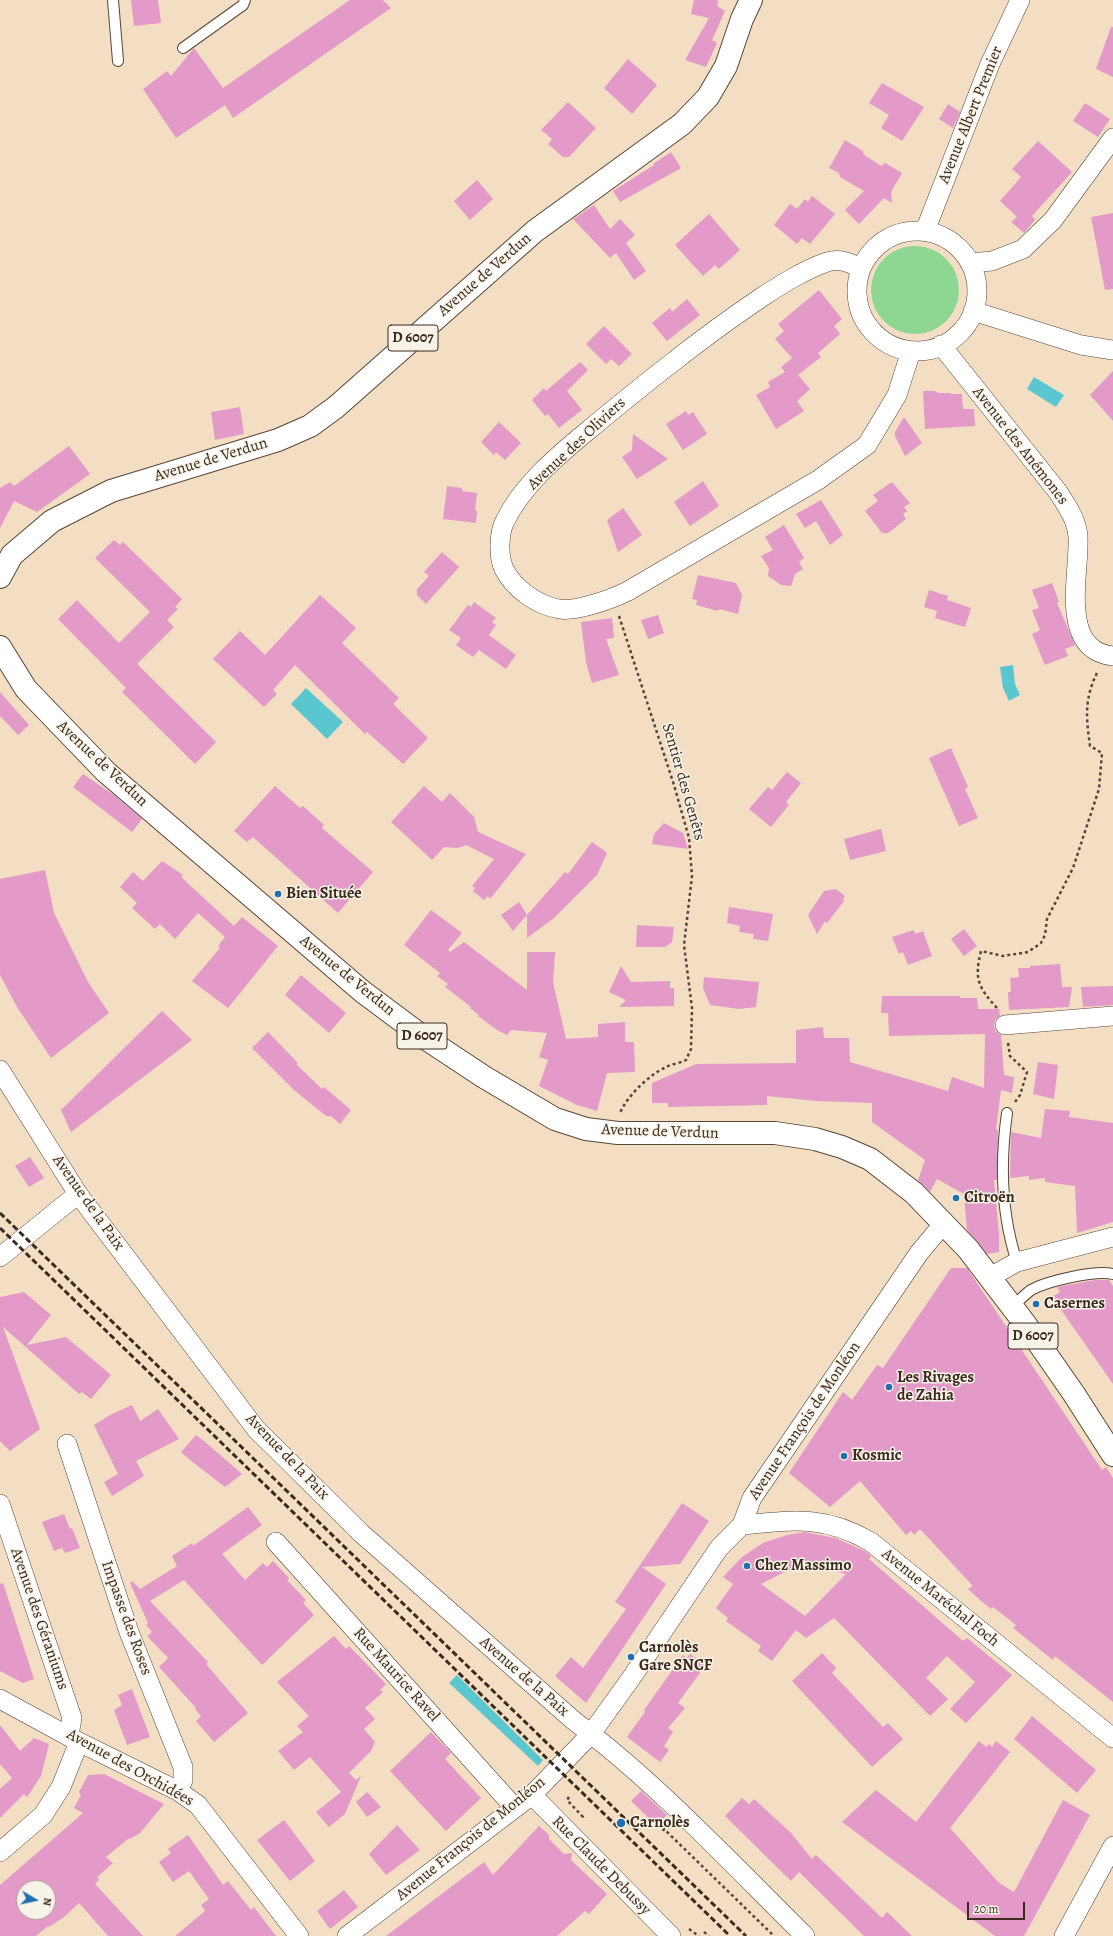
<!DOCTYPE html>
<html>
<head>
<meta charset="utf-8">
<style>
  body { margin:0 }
  #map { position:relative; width:1113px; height:1936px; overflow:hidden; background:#f4dec3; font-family:Alegreya,serif }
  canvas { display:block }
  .north { position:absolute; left:16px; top:1880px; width:40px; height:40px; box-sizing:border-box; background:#f7f3e8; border:1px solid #aca397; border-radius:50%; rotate:99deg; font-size:11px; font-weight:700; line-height:16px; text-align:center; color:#3b2a1e }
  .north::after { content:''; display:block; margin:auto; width:14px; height:18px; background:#1f6fb2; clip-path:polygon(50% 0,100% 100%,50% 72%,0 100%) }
  .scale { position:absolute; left:967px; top:1902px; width:58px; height:18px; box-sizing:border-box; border:2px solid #3b2a1e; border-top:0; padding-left:5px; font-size:12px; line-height:14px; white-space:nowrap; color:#3b2a1e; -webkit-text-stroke:3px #f7f3e8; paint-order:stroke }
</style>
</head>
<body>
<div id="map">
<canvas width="1113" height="1936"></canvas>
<div class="north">N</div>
<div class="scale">20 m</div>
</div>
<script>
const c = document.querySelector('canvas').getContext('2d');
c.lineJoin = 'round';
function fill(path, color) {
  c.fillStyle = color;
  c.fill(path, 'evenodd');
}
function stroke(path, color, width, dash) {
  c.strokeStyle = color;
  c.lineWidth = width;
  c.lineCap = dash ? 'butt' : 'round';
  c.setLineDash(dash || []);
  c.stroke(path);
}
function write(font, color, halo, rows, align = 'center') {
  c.font = font + ' Alegreya,serif';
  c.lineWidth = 3;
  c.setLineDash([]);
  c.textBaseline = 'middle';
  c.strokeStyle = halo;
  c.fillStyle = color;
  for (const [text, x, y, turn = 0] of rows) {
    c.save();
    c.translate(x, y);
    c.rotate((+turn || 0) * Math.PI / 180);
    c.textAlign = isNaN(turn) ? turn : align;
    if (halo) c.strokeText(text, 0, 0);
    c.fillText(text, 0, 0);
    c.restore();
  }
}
fill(new Path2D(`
  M871 290a44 44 0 1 1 88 0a44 44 0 1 1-88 0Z`), '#8ed792');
fill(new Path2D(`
  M1034,377L1064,395L1056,407L1027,389Z
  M1013,665L1015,684L1020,695L1009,701L1003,688L1000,667Z
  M306,688L343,722L327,739L291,704Z
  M457,1675L543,1760L538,1766L449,1683Z`), '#5ac7d0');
fill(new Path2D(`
  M131,0H158L161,23L134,26Z
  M350,0H383L391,8L233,118L225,105L176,138L143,89L167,71L171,76L194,48L223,88Z
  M694,0H718L717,6L725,11L712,40L717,43L706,67L685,60L709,18L691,14Z
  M1111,27H1113V77L1096,69Z
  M628,59L657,85L632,114L604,88Z
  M882,83L924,107L902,141L881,128L889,115L869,103Z
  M568,102L596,128L569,157H563L548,144L552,139L541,130Z
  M1085,103L1110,119L1098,137L1073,121Z
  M948,104L960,112L953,128L939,119Z
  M845,140L863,151V154L881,166L885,163L902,173L891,192L892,203L884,198L859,224L845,210L864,191L840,177L839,173L829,168Z
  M1038,141L1072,172L1032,216L1035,220L1024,233L1011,222L1017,217L1000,201L1021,177L1012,169Z
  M671,152L681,168L620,202L613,191L654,165L653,164Z
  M477,180L493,199L470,220L454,201Z
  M812,196L835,214L810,244L802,238L797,244L774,225L790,204L797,209L805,199L808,202Z
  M594,205L610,229L620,219L635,235L626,243L646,271L634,280L616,253L610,258L573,219Z
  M1113,213V289L1105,290L1091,217Z
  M709,214L740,250L719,269L715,265L703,276L675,245Z
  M819,290L842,319L834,326L840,334L818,353L821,357L798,375L810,389L797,401L804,411L776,429L756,395L770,387L768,382L785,372L781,367L792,358L775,339L784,331L778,324Z
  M687,299L700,315L667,341L652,323L670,308L672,312Z
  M604,326L632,354L619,366L611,359L606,364L586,344Z
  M580,362L588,370L567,391L582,410L559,428L548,414L545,416L532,400L544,388L546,391Z
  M1113,371V421L1090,395Z
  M923,391H935L938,393H951V394H962L963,409H974L975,426L925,429Z
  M240,407L244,434L215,440L211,412Z
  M686,411L688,415L693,412L707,434L683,450L666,424Z
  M904,417L922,443L905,456L895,436V432Z
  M499,422L521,443L505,460L496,452L494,455L481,442Z
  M633,434L668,459L637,479L622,457L632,450Z
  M69,446L90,474L37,512L14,501L0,528V488L10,482L14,486Z
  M703,481L719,506L690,526L674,502Z
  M892,482L910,503L904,507L907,511L903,514L906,519L888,533H882L865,511L878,501L873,495Z
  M447,486L462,488V491L477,493L475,510L477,511L476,523L443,519Z
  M821,500L843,535L830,545L816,521L805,528L796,514Z
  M623,508L642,535L618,552L607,520Z
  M784,525L804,558L799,562L803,569L795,574L791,586L781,585L768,576L769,568L761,556L773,550L765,537Z
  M114,540L120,545L123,542L182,599L175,607L178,609L167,620L174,627L137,664L216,742L195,764L122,692L126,688L58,619L77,600L119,643L150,612L95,558Z
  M442,552L459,567L426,604L417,595V589L429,576L424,572Z
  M698,575L736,583L742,595L738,614L719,609L718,611L696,605L697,600L692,599Z
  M1052,583L1059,602L1057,603L1075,645L1065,649L1068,656L1045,665L1032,634L1040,630L1032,610L1039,608L1032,590Z
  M929,590L948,596L947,600L971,608L965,627L935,618L937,611L924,607Z
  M320,595L356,628L342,643L399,698L393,704L428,738L403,764L367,732L365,734L295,665L273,690L277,694L264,707L213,659L240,631L265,655Z
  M474,602L496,618L492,622L496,625L489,635L516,655L506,669L479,650L473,657L456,645L461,638L449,630L468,605L471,607Z
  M658,615L664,633L648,639L641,620Z
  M612,618L614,638L606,639L619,675L592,683L586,662L581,622Z
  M0,692L29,725L18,735L0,716Z
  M951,748L968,787L965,789L978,818L959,826L929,758Z
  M787,772L801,783L786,802L789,805L771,827L749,809L768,787L772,790Z
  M83,774L114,795L142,819L132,832L73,787Z
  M275,786L300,808L303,806L324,825L322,828L373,872L338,913L253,837L247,842L234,831Z
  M424,786L442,802L450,793L474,817L478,832L526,854L490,899L488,896L484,900L473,891L475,888L472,886L494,859L466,845L458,848L444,847L432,860L391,822Z
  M664,823L683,833L688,849L652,844L654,834Z
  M881,829L886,851L850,860L844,839Z
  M592,842L607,853L597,875L554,918L527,938V915L513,931L501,915L519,902L527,915L565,872L568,874Z
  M162,861L183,875L181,877L234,926L242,917L278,946L228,1008L192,981L220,948L218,946L225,937L198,913L175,939L160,924L155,929L132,908L137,903L120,887L133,872L143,881Z
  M45,870L54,913L88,982L109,1013L51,1058L17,1007L0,975V879Z
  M836,889L845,896L843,900L844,901L827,923L825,921L817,934L808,915L824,891Z
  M729,907L773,914L768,941L753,939L754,934L739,932L740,926L727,923Z
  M431,910L462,933L448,950L450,952L464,942L527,990V952H555L553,982L566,1039L598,1037V1024L625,1022V1042H634L635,1072L607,1073L597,1111L577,1105L539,1086L548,1060L539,1057L547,1033L511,1030L507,1035L497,1030L478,1016L479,1015L470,1008L471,1007L445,987L448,984L437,976L440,973L404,945Z
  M637,925L674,927L672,942L665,947H636Z
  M964,929L977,946L964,956L951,939Z
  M914,930L915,934L923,931L932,956L908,965L903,952L899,954L892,937Z
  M1060,964L1062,987H1072L1069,1007L1009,1010L1008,992H1011L1010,978L1019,977L1018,968H1030V966Z
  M621,966L631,982L670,981V988H674V1006L619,1007L626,1000L609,992Z
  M301,975L346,1013L329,1033L285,995Z
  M704,977L759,982L756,1007L739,1009L710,1005L703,988Z
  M1113,986V1005L1083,1007L1081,987Z
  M882,996H960V998H977L978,1009H999L1000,1016L995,1020L994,1026L996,1032L1001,1035L1004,1075L1014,1077L1012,1093L1001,1090L996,1129L998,1130L997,1180H994L999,1234V1252L987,1254L967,1230L964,1194L937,1179L930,1192L918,1180L925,1160L872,1122V1103L816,1101L767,1096V1105L668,1107V1103H652V1083L696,1064L796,1063V1030L823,1027L824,1038H849L850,1062L948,1091L952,1077L984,1088L985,1034L889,1036L888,1013H881Z
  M162,1011L192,1040L71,1132L61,1110Z
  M268,1032L298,1063L296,1064L322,1089L324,1087L351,1110L340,1124L331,1116H326L294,1090L252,1048Z
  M1038,1062L1058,1065L1054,1099L1033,1094Z
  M1045,1109L1070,1111L1069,1117L1113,1123V1222L1077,1233L1075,1186L1045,1182V1178L1029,1180V1176L1010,1178L1011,1132L1041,1138Z
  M30,1157L44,1178L29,1187L15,1166Z
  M951,1268H967L1102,1470L1106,1467L1113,1478V1702L1055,1656L1053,1660L1013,1628L1016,1625L993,1607L991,1609L980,1600L968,1589L973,1586L920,1529L914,1535L911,1531L906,1535L860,1481L830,1507L789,1473L843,1392L852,1400L877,1365L883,1368Z
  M1095,1280H1109L1113,1286V1384L1052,1297L1060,1292L1057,1287Z
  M24,1292L51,1315L27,1345L66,1337L111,1375L91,1399L82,1392L79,1394L3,1327L40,1429L10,1451L0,1441V1297Z
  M132,1405L140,1421L158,1409L179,1439L136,1461L144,1476L112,1496L104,1482L118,1474L94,1425L110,1415Z
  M196,1435L204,1441L242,1474L225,1487L190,1460L181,1452Z
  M682,1503L709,1521L680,1564L642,1567L666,1584L586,1703L555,1676L571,1657L583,1668L626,1609L615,1602Z
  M248,1507L262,1525L222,1554L245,1580L263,1563L267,1567L273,1561L289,1578L287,1580L306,1600L303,1603L314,1615L262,1665L184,1580L150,1601L208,1662L206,1664L248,1713L214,1742L196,1721L201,1716L195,1709L196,1708L159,1667L168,1658L147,1636L152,1632L146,1625L148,1623L130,1583L132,1581L140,1589L177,1566L172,1556L192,1543L193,1546Z
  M64,1514L70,1529L72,1528L80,1548L65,1553L62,1548L54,1551L42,1522Z
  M804,1532L835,1538L865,1551L871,1556L869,1559L963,1641L967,1638L1012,1675L966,1723L950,1709L975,1682L947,1656L926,1678L948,1699L930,1716L834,1618L806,1638L796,1630L772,1661L758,1651L761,1646L726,1621L728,1618L716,1608L733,1584L723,1577L742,1557L763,1543L787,1535ZM804,1566L817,1567L846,1574L805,1616L761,1584L784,1572Z
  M3,1583L34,1679L23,1683L0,1671V1584Z
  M334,1636L346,1649L349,1646L386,1684L380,1690L383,1692L365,1708L375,1719L364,1729L375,1742L371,1751L349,1773L356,1780L361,1776L345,1814L329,1827L316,1812L341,1792L310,1757L294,1770L278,1751L303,1732L297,1726L309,1716L277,1682Z
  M822,1653L836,1668L832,1673L883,1727L888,1723L903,1739L872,1767L792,1681Z
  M690,1654L704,1664L700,1669L702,1670L678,1703L685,1708L668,1728L673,1732L664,1746L669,1750L660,1762L627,1737L645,1712L644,1710L683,1655L687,1658Z
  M132,1689L150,1737L127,1745L114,1710L122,1705L118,1695Z
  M1032,1716L1096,1770L1077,1793L1014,1739Z
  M0,1725L20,1751L34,1738L49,1744L41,1776L27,1797L24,1794L0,1818V1789L12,1778L0,1764Z
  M431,1732L451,1753L445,1759L481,1798L446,1831L390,1771Z
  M979,1741L986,1747L989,1744L992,1747L996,1741L1010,1752L950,1828L999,1883L1014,1892L1063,1800L1090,1815L1024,1936H995L842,1822L876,1790L916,1822Z
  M104,1774L164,1804L140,1833L130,1839L129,1838L106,1857L113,1863L97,1877L99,1880L95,1884L143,1936H108L79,1903L64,1917L49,1927L48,1926L36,1936H0V1885L83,1813L74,1808L81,1795L79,1792L88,1775ZM24,1888H48V1912H24Z
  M641,1791L667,1815L656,1825L631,1801Z
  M367,1792L381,1807L367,1817L356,1802Z
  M742,1798L749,1804L754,1799L791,1833L812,1859L816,1855L882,1918L887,1912L912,1936H864L799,1872L791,1881L725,1816Z
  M284,1820L315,1861L290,1881L257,1840Z
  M397,1825L420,1850L386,1875L369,1854Z
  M539,1826L549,1835V1839L564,1854L572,1853L571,1860L607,1894L589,1914L585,1911L557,1936H386L484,1862L493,1875Z
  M188,1835L223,1885L228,1881L251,1910L254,1907L276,1936H175L205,1911L201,1905L209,1899L189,1871L173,1882L159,1862L171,1853L168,1849Z
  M344,1890L358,1907L330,1929L317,1911Z`), '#e39ac8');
const lane = new Path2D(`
  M113,0L118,61
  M183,48L243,5L245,0
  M1007,1113C1000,1163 1001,1214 1017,1262
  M1012,1307C1018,1302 1024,1295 1031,1290C1047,1281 1095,1270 1113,1274`);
const street = new Path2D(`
  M925,231L990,64L1020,0
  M857 291a60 60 0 1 1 120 0a60 60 0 1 1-120 0Z
  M970,263L992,261L1023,249L1053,220L1113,138
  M861,268C850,263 840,258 827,262C804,270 782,284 762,297C731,318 702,339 673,362C643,385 614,409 585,433C555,458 522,486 505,521C499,532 498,557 504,569C514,589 537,605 559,609C576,612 612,599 628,591L818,480L867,445L897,395L911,351
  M973,311L1081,345L1113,350
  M941,345L1058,492C1067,506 1077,520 1078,537C1080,573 1058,650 1113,656
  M1005,1025L1113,1016
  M0,1070L78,1194L256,1429L361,1533L573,1720C657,1783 730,1862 805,1936
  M0,1257L78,1194
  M990,1277L1017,1262L1113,1237
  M67,1444L129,1632L183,1767V1780L178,1791
  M0,1504L72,1718L69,1735
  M742,1525C793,1520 825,1515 871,1542L1113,1738
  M276,1542L515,1808
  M0,1699L79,1742L178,1791L198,1805L299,1936
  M532,1795L671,1936
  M0,1852L43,1815L61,1787L79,1742
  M347,1936L532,1795L591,1734L634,1674L719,1548L742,1525L752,1498L919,1253L944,1223
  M1064,1936L1113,1846`);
const primary = new Path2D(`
  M0,577L12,555L52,521L111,491L278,440L310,426L336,407L535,231L682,124L708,97L726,66L742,19L751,0
  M0,647L26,689L106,772L363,992L422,1036L484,1077L555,1119L586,1129L618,1133H775L815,1139L842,1147L870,1159L914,1193L968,1249L1026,1325L1074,1394L1113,1455`);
stroke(lane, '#574537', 12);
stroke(street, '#574537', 20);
stroke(primary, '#574537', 24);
stroke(new Path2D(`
  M619,616L674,785L689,838L692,876L684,945L692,1008L691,1049L686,1060C680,1063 672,1064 666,1067C649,1075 627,1096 620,1113
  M997,1008C978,987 974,979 981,951L1003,956L1028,952L1041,943L1045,935L1047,919L1073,868L1099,789L1102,753L1090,746C1086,717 1084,698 1098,671
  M1008,1043L1010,1056L1027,1072L1020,1095L1015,1102
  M569,1797L567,1800L583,1817L581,1819
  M663,1831L664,1829L774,1936
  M689,1929L699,1936
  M704,1932L709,1936`), '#574537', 2.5, [3, 3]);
stroke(lane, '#fff', 10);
stroke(street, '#fff', 19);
stroke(primary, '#fff', 22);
stroke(new Path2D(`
  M0,1213L746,1936
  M0,1228L730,1936`), '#3b2a1e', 3, [6, 3]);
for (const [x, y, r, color] of [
  [278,894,4,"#1f6fb2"],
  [956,1198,4,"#1f6fb2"],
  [1036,1304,4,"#1f6fb2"],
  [889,1387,4,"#1f6fb2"],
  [844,1456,4,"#1f6fb2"],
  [747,1566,4,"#1f6fb2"],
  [631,1657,4,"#1f6fb2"],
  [621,1823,5,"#1f6fb2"]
]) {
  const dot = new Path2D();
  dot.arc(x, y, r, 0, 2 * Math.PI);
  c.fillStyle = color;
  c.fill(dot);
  stroke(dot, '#f7f3e8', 1.5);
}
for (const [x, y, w] of [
  [413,338,50],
  [422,1036,50],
  [1033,1336,50]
]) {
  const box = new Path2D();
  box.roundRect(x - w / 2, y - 13, w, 26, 3);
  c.fillStyle = '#f7f3e8';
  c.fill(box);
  stroke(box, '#3b2a1e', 1);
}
write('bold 15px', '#3b2a1e', null, [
  ["D 6007",413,338],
  ["D 6007",422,1036],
  ["D 6007",1033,1336]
]);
write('16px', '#3b2a1e', '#f7f3e8', [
  ["Avenue Albert Premier",971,115,-68],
  ["Avenue de Verdun",485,275,-41],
  ["Avenue des Oliviers",577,444,-43],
  ["Avenue des Anémones",1020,446,52],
  ["Avenue de Verdun",211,460,-17],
  ["Avenue de Verdun",102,764,43],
  ["Sentier des Genêts",683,782,74],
  ["Avenue de Verdun",347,976,39],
  ["Avenue de Verdun",660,1132,2],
  ["Avenue de la Paix",88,1203,55],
  ["Avenue François de Monléon",805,1421,-56],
  ["Avenue de la Paix",287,1457,46],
  ["Avenue Maréchal Foch",940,1598,39],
  ["Impasse des Roses",126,1618,70],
  ["Avenue des Géraniums",39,1619,71],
  ["Rue Maurice Ravel",396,1675,48],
  ["Avenue de la Paix",524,1677,41],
  ["Avenue des Orchidées",130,1768,29],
  ["Avenue François de Monléon",471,1839,-39],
  ["Rue Claude Debussy",601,1866,45]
]);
write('bold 16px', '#3b2a1e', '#f7f3e8', [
  ["Bien Située",286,894],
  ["Citroën",964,1198],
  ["Casernes",1044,1304],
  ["Les Rivages",897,1378],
  ["de Zahia",897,1396],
  ["Kosmic",852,1456],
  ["Chez Massimo",755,1566],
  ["Carnolès",639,1648],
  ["Gare SNCF",639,1666],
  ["Carnolès",630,1823]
], 'left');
</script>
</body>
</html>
